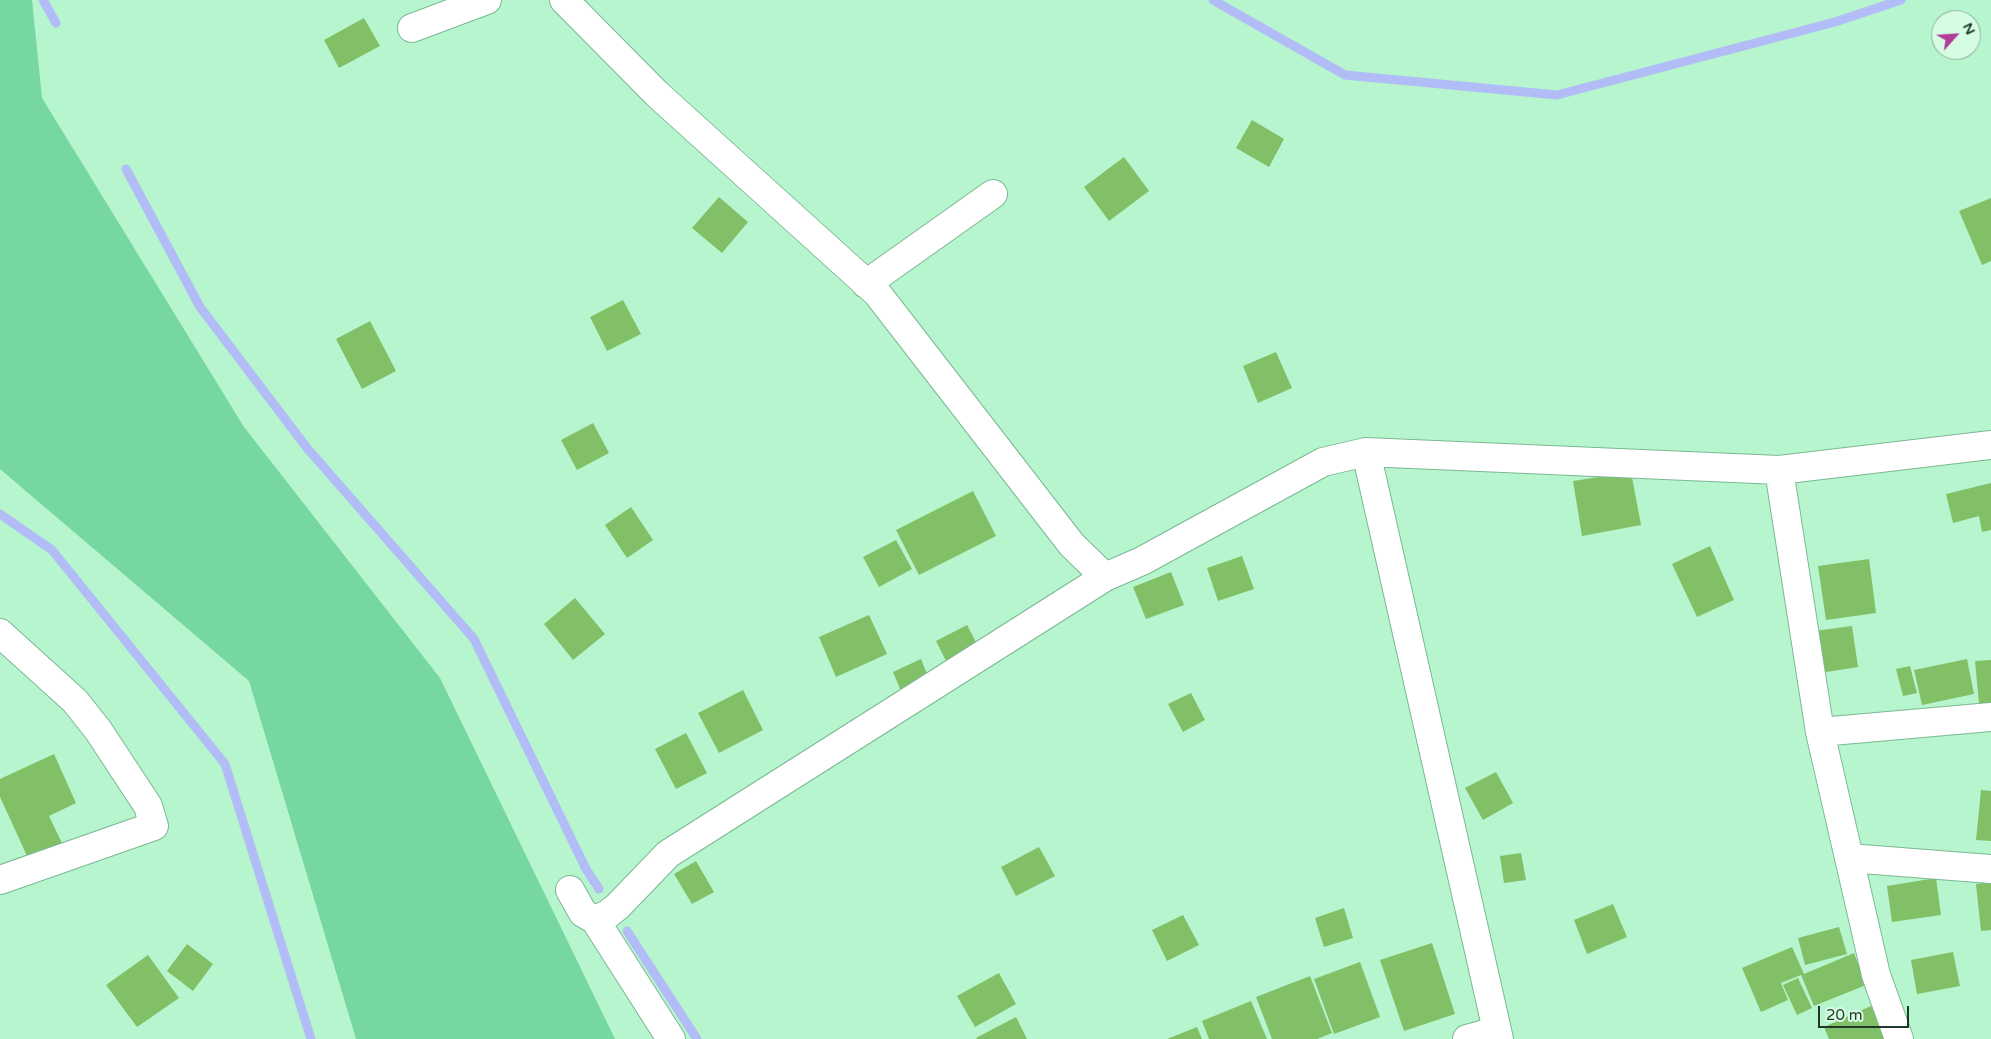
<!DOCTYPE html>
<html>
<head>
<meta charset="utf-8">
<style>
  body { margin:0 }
  #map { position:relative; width:1991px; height:1039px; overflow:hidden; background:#b6f5ce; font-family:"Varela Round",sans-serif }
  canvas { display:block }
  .north { position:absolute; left:1931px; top:10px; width:50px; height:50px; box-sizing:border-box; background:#d6fce4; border:1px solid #8dae99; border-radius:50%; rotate:64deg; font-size:14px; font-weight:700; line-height:20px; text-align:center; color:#1f3829 }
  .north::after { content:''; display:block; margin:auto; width:18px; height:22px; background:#b03d98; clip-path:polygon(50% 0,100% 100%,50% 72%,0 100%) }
  .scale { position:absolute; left:1818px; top:1006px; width:91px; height:22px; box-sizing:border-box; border:2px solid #1f3829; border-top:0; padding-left:6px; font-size:15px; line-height:18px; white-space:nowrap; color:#1f3829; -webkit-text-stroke:4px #d6fce4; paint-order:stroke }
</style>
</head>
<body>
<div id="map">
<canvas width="1991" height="1039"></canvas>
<div class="north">N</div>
<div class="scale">20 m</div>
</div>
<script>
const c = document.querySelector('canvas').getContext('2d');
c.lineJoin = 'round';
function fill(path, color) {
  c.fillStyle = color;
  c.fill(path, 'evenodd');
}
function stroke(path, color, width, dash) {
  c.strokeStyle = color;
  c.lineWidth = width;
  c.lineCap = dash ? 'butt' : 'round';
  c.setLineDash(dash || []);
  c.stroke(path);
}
fill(new Path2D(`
  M0,0H32L42,98L244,427L440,678L615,1039H356L249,681L0,469Z`), '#77d7a0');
stroke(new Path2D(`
  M43,0L56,23
  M1213,0L1345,75L1557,95L1835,22L1901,0
  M126,169L200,307L307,448L474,639L586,869L599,889
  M0,514L52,550L225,764L311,1039
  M627,931L697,1039`), '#b2bcf6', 9);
fill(new Path2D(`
  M364,18L380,46L339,68L324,40Z
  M1252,120L1284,139L1269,167L1236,148Z
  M1124,157L1149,191L1109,221L1084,187Z
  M719,197L748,222L722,253L692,228Z
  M1991,198V261L1982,265L1959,211Z
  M623,300L641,334L607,351L590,317Z
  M370,321L396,371L362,389L336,339Z
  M1276,352L1292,388L1258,403L1243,366Z
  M593,423L609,453L577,470L561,440Z
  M1631,472L1641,525L1582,536L1573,481Z
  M1991,483V530L1982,532L1979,516L1953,523L1946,494Z
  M973,491L996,536L919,575L896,530Z
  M631,507L653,540L627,558L605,525Z
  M896,540L912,569L879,587L863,557Z
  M1710,546L1734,600L1697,617L1672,564Z
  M1242,556L1254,589L1218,601L1207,568Z
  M1869,559L1876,613L1826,620L1818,566Z
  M1171,572L1184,605L1146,619L1133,587Z
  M575,598L605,634L573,660L544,624Z
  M869,615L887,654L836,677L819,637Z
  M967,625L978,646L947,663L936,641Z
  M1852,626L1858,667L1820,673L1814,631Z
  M921,659L929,679L901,691L893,672Z
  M1967,659L1974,694L1922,705L1914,670Z
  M1991,660V713L1980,714L1975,661Z
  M1910,666L1917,693L1903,696L1896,669Z
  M743,690L763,730L719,753L698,713Z
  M1191,693L1205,720L1183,732L1168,704Z
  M686,733L707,773L676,789L655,749Z
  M54,754L76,803L49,816L62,843L28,858L0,797V779Z
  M1496,772L1513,803L1483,820L1465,788Z
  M1981,790L1991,791V841L1976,840Z
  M1039,847L1055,876L1016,896L1001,867Z
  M1521,853L1526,880L1504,883L1500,856Z
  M696,861L714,892L692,904L674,874Z
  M1936,878L1941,915L1892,922L1887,886Z
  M1991,882V930L1981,931L1976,884Z
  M1613,904L1627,937L1587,954L1574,920Z
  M1344,908L1353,938L1324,947L1315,918Z
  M1183,915L1199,945L1167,961L1152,930Z
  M1839,927L1847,954L1805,965L1798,938Z
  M1432,943L1455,1014L1404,1031L1380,960Z
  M187,944L213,964L193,991L167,971Z
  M1792,947L1804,974L1854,953L1866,985L1814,1006L1801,975L1781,983L1788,1000L1761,1012L1742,968Z
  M1953,952L1960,986L1917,994L1911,960Z
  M148,955L179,998L137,1027L106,985Z
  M1360,962L1380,1017L1334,1034L1314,979Z
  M999,973L1016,1004L975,1027L957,996Z
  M1310,976L1332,1033L1317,1039H1272L1256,997Z
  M1798,978L1812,1008L1797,1015L1783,985Z
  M1251,1001L1267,1039H1209L1202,1021Z
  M1871,1006L1885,1039H1829L1824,1027Z
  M1016,1017L1027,1039H977L976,1038Z
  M1197,1027L1202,1039H1167Z`), '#81c066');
const minor = new Path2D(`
  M564,0L657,94L877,293L1072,545L1105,577
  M412,28L487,0
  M866,284L993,194
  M1366,452L1499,1039
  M1779,470L1820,732L1876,975L1899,1039
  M0,633L75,701L98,730L148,806L154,826L0,880
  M1820,732L1991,717
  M1849,858L1991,869
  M570,890L583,913L595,920L608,914L618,906L668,854L1105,577L1142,561L1323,462L1366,452L1779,470L1991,445
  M595,920L671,1039
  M1467,1039L1496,1031`);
stroke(minor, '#7bb893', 30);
stroke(minor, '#fff', 28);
</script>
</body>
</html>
